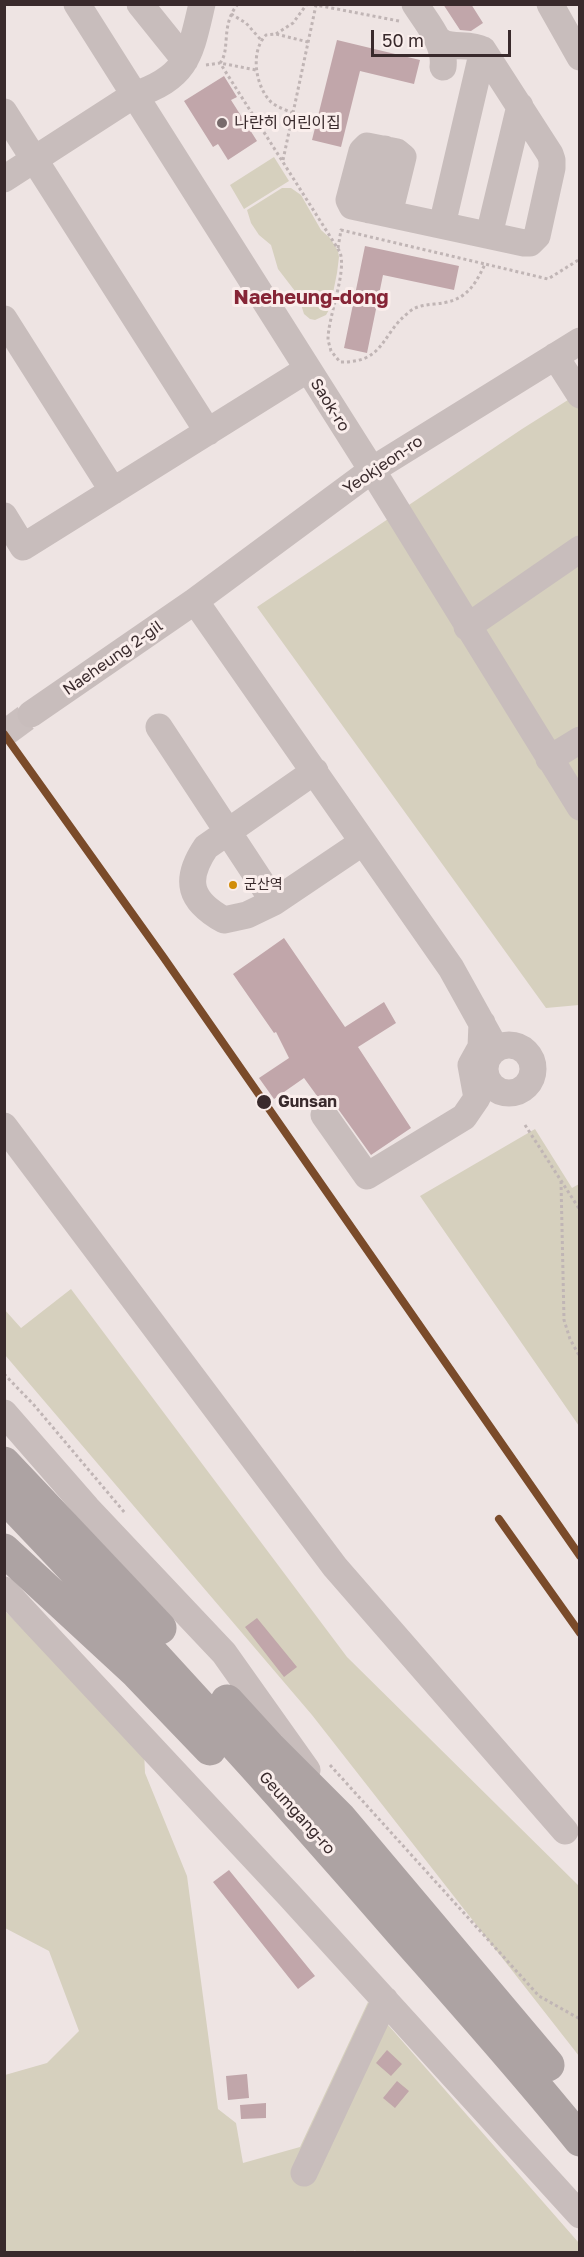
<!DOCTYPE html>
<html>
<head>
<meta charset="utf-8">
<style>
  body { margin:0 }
  #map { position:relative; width:584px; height:2257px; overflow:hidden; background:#eee4e3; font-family:"Golos Text",sans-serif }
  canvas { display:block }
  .frame { position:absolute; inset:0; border:6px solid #392a2c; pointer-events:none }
  .scale { position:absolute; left:371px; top:30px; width:140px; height:27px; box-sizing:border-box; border:3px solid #392a2c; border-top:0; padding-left:8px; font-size:18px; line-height:21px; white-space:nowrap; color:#392a2c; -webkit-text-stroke:4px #faeeec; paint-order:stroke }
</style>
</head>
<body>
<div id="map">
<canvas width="584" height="2257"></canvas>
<div class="frame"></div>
<div class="scale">50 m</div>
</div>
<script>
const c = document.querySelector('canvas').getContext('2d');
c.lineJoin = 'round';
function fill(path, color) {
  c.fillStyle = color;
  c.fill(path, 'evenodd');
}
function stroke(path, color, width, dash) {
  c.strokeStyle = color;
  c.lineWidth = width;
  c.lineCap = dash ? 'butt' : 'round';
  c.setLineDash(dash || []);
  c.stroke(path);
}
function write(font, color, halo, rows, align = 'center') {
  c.font = font + ' "Golos Text","Noto Sans KR",sans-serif';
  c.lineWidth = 6;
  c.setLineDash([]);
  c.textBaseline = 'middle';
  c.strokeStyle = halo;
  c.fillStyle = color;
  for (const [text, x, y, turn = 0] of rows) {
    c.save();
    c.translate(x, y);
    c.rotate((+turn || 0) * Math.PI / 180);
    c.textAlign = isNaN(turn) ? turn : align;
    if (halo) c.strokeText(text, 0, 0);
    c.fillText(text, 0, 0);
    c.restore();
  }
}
fill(new Path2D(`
  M274,157L289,181L244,209L230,185Z
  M282,188H291L301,195L321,230L330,238L338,251L339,257L337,273L330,308L326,315L315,320L310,319L304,314L298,295L278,269L271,245L259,235L251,223L247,210Z
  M579,393V1005L546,1008L257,607L522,429Z
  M535,1129L572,1188L579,1184V1426L420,1196Z
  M71,1289L347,1657L579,1886V2056L312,1715L5,1355L4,1309L21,1328Z
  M5,1611L144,1751L145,1773L187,1876L218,2109L236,2123L243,2163L300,2147L368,2002L579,2243V2252H356L355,2250L353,2252H5V2075L47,2063L79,2031L49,1951L5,1928Z`), '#d6d0be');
fill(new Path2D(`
  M443,4H471L483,23L471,31L460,30Z
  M337,40L420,60L414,84L360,71L341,147L312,140Z
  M224,76L237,97L231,100L257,141L228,160L218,144L213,147L184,101Z
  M365,246L459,266L454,290L383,275L367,353L344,348Z
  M284,938L345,1027L384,1002L396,1023L358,1047L411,1128L371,1155L331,1099L320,1100L304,1078L274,1099L259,1078L289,1058L276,1032L274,1033L233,974Z
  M257,1618L297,1667L284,1677L245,1627Z
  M229,1870L315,1976L298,1989L213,1882Z
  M387,2050L402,2064L391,2076L376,2063Z
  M247,2074L249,2098L228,2100L226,2076Z
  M397,2081L409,2091L395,2108L383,2098Z
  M266,2103V2118L241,2119L240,2105Z`), '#c1a6aa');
stroke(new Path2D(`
  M4,734L31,714`), '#cabfbe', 27, [27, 14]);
stroke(new Path2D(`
  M238,4C220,25 231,50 220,63L256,70
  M231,14L246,23L261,40
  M276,34L293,23L307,4
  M206,65L220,63L340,252C347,273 328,316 328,340L331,351L340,362C385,363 381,334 408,313C415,306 425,305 434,304C463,302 473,290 485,264L548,279L580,259
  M293,113C286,110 277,107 271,102C255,86 250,51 266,35L276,34L308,42
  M283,160L316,5L399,21
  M338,248L341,230L485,264
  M525,1125L580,1210
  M561,1181L564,1320L570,1339L580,1357
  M4,1374L34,1405L125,1513
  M330,1765L539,1996L580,2019`), '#c0b5b5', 3, [3, 3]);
stroke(new Path2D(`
  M77,4L372,470L580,807
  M140,4L185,60
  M415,4C427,23 446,44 443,67
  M550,4L580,57
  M4,112L208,432
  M4,179L134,95C188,77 190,55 202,4
  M369,210L385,149
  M389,214L403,157L397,152L367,146L362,151L349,200L352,206C410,218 467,231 524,243H530L537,236L552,168V160L550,154L483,50C468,42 450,50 439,40
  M442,225L483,50
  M489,235L520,106
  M4,319L113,491
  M555,356L580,395
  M4,516L23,547L308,369
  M195,601L451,968L496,1049
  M467,627L580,549
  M31,714L195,601L372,470L580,341
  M159,727L274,902
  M549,759L580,740
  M315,771L206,847C183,881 190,901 224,920L247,915L274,902L363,842
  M485 1069a24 24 0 1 1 48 0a24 24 0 1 1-48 0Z
  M324,1115L367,1176L464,1117L477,1098L471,1065L481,1047L482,1023
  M4,1126L335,1567L565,1831
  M4,1413L87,1508L224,1653L307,1770
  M4,1590L289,1895L580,2215
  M304,2173L385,2000`), '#c8bdbc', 27);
stroke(new Path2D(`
  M4,1463L160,1628
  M4,1496C140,1638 272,1783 400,1931C461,2000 522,2068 580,2140
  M4,1550L137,1673L210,1749
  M227,1701L269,1747L340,1818L548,2065`), '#ada3a3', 33);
stroke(new Path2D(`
  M4,734L164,958L580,1556
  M499,1519L580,1633`), '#7a4b2a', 8);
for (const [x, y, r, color] of [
  [222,123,6,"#786b6c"],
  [233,885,5,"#d18d09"],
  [264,1102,8,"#392a2c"]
]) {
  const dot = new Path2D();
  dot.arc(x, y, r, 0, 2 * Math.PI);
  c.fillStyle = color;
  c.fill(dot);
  stroke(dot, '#faeeec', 2);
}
write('14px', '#392a2c', '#faeeec', [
  ["군산역",244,885]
], 'left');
write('16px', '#392a2c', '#faeeec', [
  ["나란히 어린이집",234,123]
], 'left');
write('16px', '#392a2c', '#faeeec', [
  ["Saok-ro",330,405,58],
  ["Yeokjeon-ro",383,465,-34],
  ["Naeheung 2-gil",113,658,-35],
  ["Geumgang-ro",297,1813,48]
]);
write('bold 16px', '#392a2c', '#faeeec', [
  ["Gunsan",278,1102]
], 'left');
write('bold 20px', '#862536', '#faeeec', [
  ["Naeheung-dong",311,298]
]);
</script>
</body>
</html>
